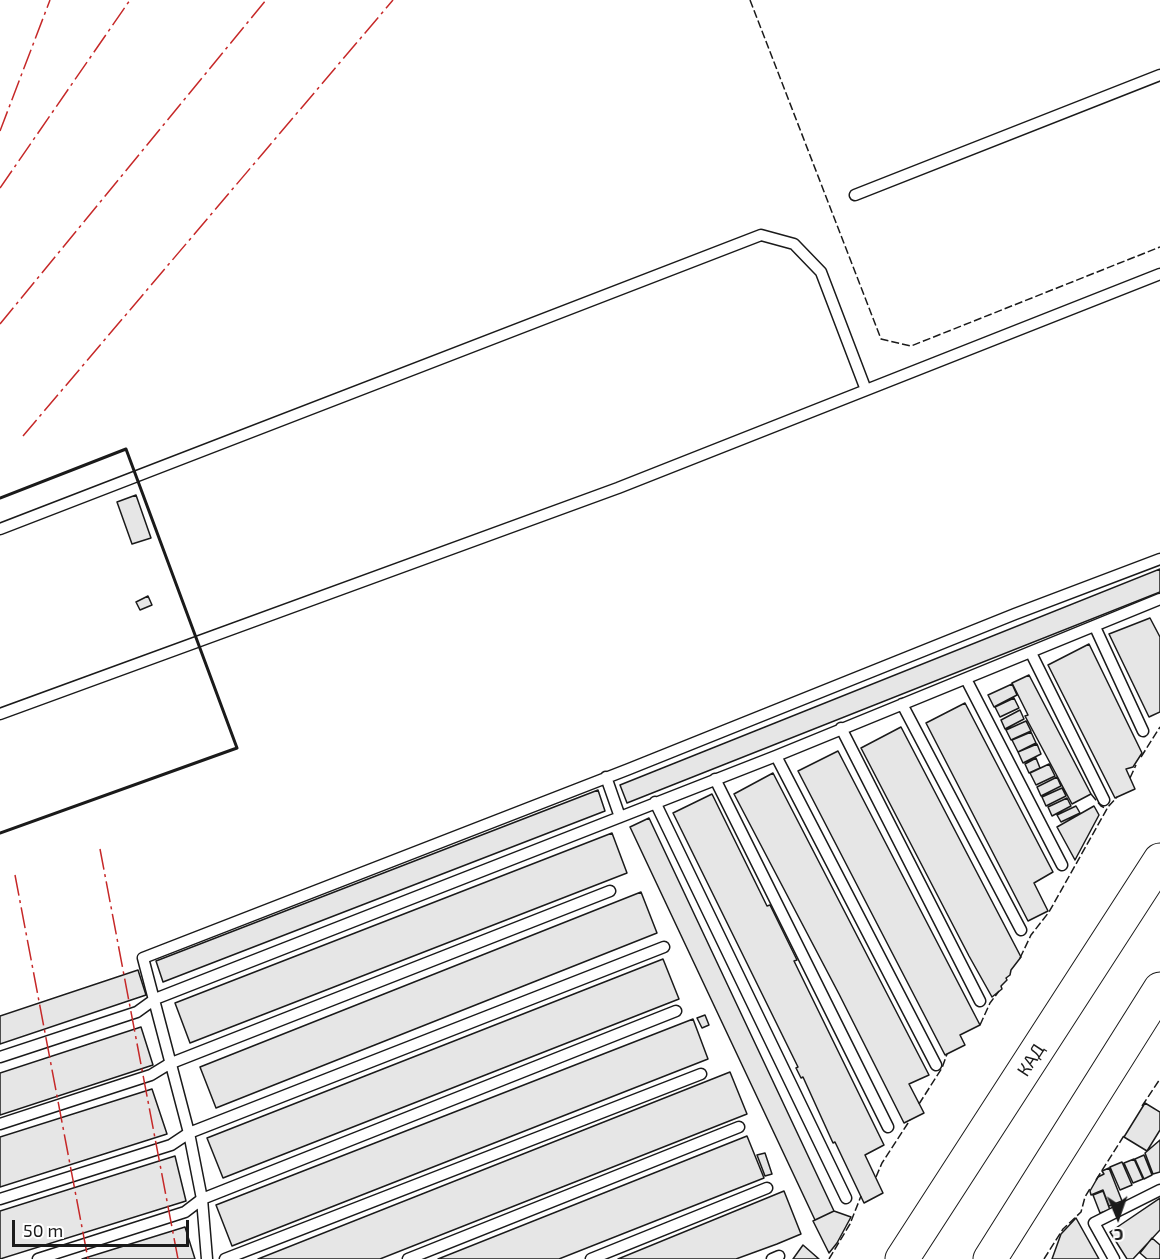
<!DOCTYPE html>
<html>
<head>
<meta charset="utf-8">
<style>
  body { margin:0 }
  #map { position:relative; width:1160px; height:1259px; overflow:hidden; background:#fff; font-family:"Exo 2",sans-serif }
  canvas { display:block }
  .north { position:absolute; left:1088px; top:1187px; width:60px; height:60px; -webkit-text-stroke:4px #fff; paint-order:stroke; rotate:178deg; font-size:16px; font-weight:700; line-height:24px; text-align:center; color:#1a1a1a }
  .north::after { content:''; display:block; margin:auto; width:21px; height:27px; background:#1a1a1a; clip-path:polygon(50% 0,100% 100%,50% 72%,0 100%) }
  .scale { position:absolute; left:12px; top:1220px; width:177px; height:27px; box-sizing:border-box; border:3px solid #1a1a1a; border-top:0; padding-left:8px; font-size:18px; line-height:21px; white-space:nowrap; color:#1a1a1a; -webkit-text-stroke:4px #fff; paint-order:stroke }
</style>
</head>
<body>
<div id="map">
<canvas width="1160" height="1259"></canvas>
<div class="north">С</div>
<div class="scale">50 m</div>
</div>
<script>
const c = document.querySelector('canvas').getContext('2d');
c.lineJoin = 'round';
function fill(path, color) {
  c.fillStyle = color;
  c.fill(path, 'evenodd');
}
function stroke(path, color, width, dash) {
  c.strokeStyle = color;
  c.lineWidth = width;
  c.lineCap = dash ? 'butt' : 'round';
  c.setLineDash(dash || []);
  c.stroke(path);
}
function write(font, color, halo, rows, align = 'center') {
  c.font = font + ' "Exo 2",sans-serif';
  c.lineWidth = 4.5;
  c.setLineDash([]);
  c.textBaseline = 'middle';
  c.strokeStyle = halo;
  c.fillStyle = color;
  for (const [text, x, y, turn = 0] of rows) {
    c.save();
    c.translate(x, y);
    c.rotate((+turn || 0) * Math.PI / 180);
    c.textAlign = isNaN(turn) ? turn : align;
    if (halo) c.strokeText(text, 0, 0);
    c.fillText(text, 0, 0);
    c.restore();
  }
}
const building = new Path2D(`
  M136,495L151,538L132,544L117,502Z
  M1160,569V592L627,803L620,785Z
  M148,596L152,605L140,610L136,602Z
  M1150,618L1160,637V712L1149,717L1109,634Z
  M1089,644L1142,753L1133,767L1126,769L1135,789L1115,798L1048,665Z
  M1029,675L1091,794L1072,804L1025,716L1028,715L1012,683Z
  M1012,684L1017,695L994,707L988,695Z
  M1014,698L1019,708L1000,717L995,707Z
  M965,703L1053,872L1034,883L1048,911L1028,921L926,723Z
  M1020,710L1024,719L1005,729L1001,720Z
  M1026,721L1031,731L1011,740L1006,730Z
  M901,727L1021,957L1011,970L1010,975L1006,978L1007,980L1001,986L1002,989L992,997L969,956L861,748Z
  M1031,732L1036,743L1018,752L1012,740Z
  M1037,744L1041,754L1023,763L1018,752Z
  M838,751L980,1025L960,1035L965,1045L945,1055L798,771Z
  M1036,758L1040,768L1029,773L1025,764Z
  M1049,764L1055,776L1036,785L1030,773Z
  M773,773L929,1075L909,1084L924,1113L904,1123L839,994L734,794Z
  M1057,777L1061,786L1041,796L1037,787Z
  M1062,788L1066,796L1046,806L1042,797Z
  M598,790L605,811L163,982L156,961Z
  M712,794L767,906L770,905L797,960L794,961L884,1145L865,1155L883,1193L864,1203L835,1142L833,1143L803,1077L801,1078L796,1068L798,1067L673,813Z
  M1067,798L1071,806L1052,816L1048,807Z
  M1076,806L1080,813L1061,822L1057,815Z
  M1094,806L1099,815L1075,860L1057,827Z
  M649,818L834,1211L815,1220L630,827Z
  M612,833L627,873L190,1043L175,1003Z
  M641,892L657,933L216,1108L200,1067Z
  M663,959L679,999L223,1178L207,1138Z
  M138,970L146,995L0,1044V1016Z
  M705,1015L709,1025L702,1028L697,1018Z
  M693,1019L708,1059L232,1246L216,1205Z
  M141,1027L153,1065L0,1115V1073Z
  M730,1072L747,1114L380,1259H258Z
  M152,1089L167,1134L0,1187V1137Z
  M1145,1103L1160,1112V1130L1147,1151L1124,1137Z
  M747,1136L764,1178L559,1259H438Z
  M1160,1140V1172L1153,1174L1145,1153Z
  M765,1153L772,1174L765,1176L757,1155Z
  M1144,1155L1152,1175L1144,1179L1135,1159Z
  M175,1156L186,1201L0,1259V1211Z
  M1134,1159L1143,1179L1133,1183L1124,1163Z
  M1122,1162L1132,1185L1120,1190L1110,1167Z
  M1109,1168L1122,1201L1109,1206L1103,1190L1091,1195L1090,1191L1098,1177L1104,1174L1102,1171Z
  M784,1191L801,1234L777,1244L736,1259H618Z
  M1103,1191L1110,1210L1100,1213L1093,1195Z
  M1160,1198V1230L1133,1259H1127L1110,1232Z
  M834,1211L851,1217L837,1243L829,1253L813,1221Z
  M1076,1218L1099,1259H1052L1061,1234Z
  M185,1227L195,1259H82Z
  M1152,1238L1160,1245V1259H1147L1140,1253Z
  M803,1245L819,1259H793Z`);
fill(building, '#e6e6e6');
stroke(building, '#1a1a1a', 1.5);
const lane = new Path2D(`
  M855,195L1160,75
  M0,529L761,235L794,244L821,272L866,390
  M1095,627L1143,731
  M1031,653L1104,800
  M966,679L1062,865
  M902,704L1021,930
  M0,714L618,488L1160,274
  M841,728L980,1001
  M776,756L936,1065
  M606,777L620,817
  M715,779L888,1127
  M655,802L846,1198
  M0,1057L137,1012L155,999L776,756L1160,599
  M0,1124L151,1075L169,1064L610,891
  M0,1199L171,1145L189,1133L664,947
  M38,1259L185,1212L202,1199L676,1011
  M207,1259L202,1199L189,1133L143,958L629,769L1015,614L1160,559
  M225,1259L701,1074
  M408,1259L739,1127
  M591,1259L767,1188
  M772,1259L779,1256
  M1114,1259L1094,1223L1160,1190`);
const highway = new Path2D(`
  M902,1259L1160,860
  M990,1259L1160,989`);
stroke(lane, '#1a1a1a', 13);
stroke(highway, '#1a1a1a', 35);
stroke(lane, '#fff', 10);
stroke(highway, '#fff', 33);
stroke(new Path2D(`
  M750,0L881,339L911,346L1160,247
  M1141,757L1160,727
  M1130,778L1136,765
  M1091,794L1101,806L1107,809
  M1020,958L1031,935L1049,912L1108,807L1117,797
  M980,1025L990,1003L999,991
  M919,1104L942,1068L947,1054
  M1142,1106L1160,1079
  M876,1177L882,1163L910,1120
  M1096,1180L1125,1134
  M829,1259L850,1224L861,1196
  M1044,1259L1063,1229L1081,1212L1085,1197L1091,1187`), '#1a1a1a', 1.5, [8, 3]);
stroke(new Path2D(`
  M0,498L126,449L237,748L0,833`), '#1a1a1a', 3);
stroke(new Path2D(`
  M0,131L50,0
  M0,188L130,0
  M0,324L266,0
  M23,436L393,0
  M100,849L178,1259
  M15,875L88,1259`), '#c62828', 1.5, [21, 4.5, 3, 4.5]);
write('18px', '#1a1a1a', '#fff', [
  ["КАД",1031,1060,-57]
]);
</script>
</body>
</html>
